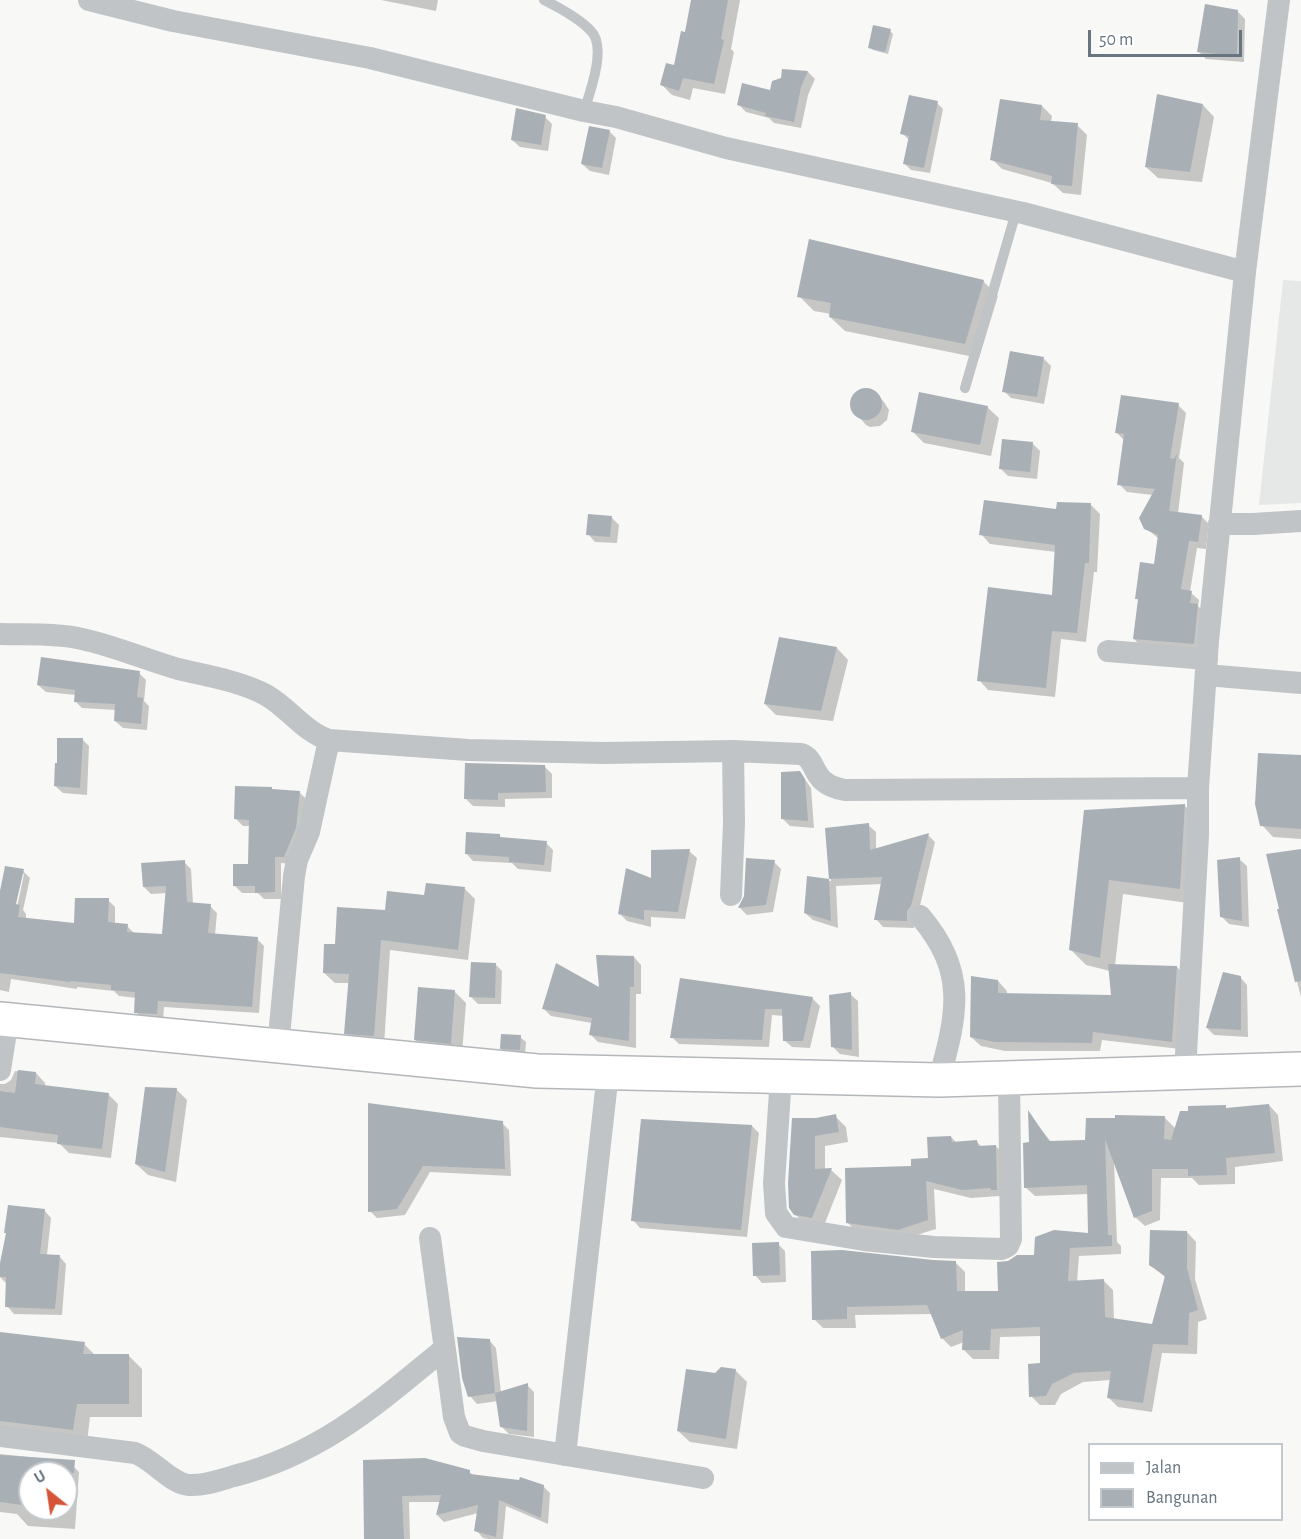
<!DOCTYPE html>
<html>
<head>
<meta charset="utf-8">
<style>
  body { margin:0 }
  #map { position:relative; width:1301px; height:1539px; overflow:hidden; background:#f8f8f6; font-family:"Alegreya Sans",sans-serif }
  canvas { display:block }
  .legend { position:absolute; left:1088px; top:1443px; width:195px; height:78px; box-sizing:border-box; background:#fff; border:2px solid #c2c8cc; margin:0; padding:8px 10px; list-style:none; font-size:18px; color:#66757f }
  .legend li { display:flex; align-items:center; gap:12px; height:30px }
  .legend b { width:30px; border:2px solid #c2c8cc }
  .north { position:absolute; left:18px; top:1461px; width:60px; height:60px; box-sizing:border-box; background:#fff; border:2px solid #c2c8cc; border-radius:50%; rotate:330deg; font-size:16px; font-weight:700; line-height:24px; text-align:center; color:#66757f }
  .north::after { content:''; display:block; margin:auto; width:21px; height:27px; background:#d65538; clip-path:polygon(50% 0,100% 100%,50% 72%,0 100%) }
  .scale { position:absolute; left:1088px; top:30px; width:154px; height:27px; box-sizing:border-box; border:3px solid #66757f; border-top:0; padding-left:8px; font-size:18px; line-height:21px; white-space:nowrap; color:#66757f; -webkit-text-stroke:4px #fff; paint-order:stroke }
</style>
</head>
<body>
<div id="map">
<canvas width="1301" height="1539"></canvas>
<ul class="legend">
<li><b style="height:8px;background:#c0c4c7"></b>Jalan</li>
<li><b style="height:16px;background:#a8afb5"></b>Bangunan</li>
</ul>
<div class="north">U</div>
<div class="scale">50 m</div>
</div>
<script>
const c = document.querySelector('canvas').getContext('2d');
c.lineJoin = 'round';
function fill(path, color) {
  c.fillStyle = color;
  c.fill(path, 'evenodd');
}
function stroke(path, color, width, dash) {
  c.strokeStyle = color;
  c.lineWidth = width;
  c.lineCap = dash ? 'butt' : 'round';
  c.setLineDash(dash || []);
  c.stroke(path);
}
fill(new Path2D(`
  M1283,280L1301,281V503L1259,505Z`), '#e6e7e7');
fill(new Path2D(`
  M381,0H438L436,11Z
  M694,0H740L731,49L734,52L725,94L693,88L690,100L672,95L662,85L675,66L687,33Z
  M1237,11L1245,19L1244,62L1206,59L1199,52Z
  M890,31L893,34L888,54L873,50L869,47Z
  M783,71L808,72L815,79L808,95L801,128L774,123L769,118L746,112L739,105L771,92L782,79Z
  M937,103L943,109L930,173L911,170L905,164L909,140L902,133Z
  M1203,105L1214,117L1202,182L1158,178L1146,167Z
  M1042,106L1052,116L1051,122L1077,125L1087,135L1081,195L1063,193L1052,183L1002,169L992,159Z
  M545,117L552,124L548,151L520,147L512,140Z
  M609,131L616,138L609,175L590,171L582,164Z
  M983,281L998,296L979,358L845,331L830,317L831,314L814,311L799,296Z
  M1044,359L1051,366L1044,404L1011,398L1004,391Z
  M863,390L877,394L884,402L889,410L887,420L880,426L870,427L866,425L852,409V399Z
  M1178,405L1186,413L1179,458L1184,463L1178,514L1201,516L1209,524L1206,549L1197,548L1190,592L1199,600L1198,606L1205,613L1202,652L1142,647L1134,639L1139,601L1136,598L1155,565L1159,539L1146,528L1153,495L1127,492L1119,484L1125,441L1116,432Z
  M987,407L999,418L991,456L924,443L913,432Z
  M1032,443L1040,451L1037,479L1008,476L1000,468Z
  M1091,505L1100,514L1097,572H1094L1086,642L1061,639L1055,697L988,690L979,680L1053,596L1056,552L990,544L981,534Z
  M611,517L619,525L617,543L595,542L588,534Z
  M837,648L848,660L833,721L776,715L765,704Z
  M139,673L146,680L144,701L149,706L147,730L123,728L115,721L116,710L82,708L75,701L76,695L46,692L38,685Z
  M82,739L89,746L87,795L63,793L55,786Z
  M1301,756V839L1273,837L1262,825Z
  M545,767L552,774V798L505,799V807L473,806L465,798Z
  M800,772L811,788L814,828L790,826L783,819Z
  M273,791L299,792L307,800L291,864L281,863V899H264L258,893H242L235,886L250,865V826H243L236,819Z
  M1184,805L1199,820L1195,904L1123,894L1115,966L1177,967L1186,976L1180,1049L1102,1040L1100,1051H1005L981,1046L971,1037L998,981L1007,991V995L1112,996L1110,971L1086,965L1070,949L1086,811Z
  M868,825L876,832V850L928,835L935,842L918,914L914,919V928L883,927L876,919L882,884L836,886L838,928L813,920L805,913L808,878L831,881L827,830Z
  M499,835L502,839L546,843L553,850L551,872L518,869L512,863L473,861L466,853Z
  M689,851L697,858L685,919L651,917V927L627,921L619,913L652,880Z
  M1301,851V997L1279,910Z
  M1239,859L1247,866L1249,927L1229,924L1221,916Z
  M184,862L191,869L193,904L210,906L217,913L215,935L257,939L264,946L259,1013L164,1007L163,1021L143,1019L136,1012L137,998L119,996L114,991L77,987V989L11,979L9,992L0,990V899L23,871L30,878L23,910L26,914V919L76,924L108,900L115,907V925L127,926L134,933L163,935L167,893L151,894L144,887ZM21,874H24L16,912L13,911Z
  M774,862L781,869L773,912L747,915L740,908Z
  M465,889L475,899L468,960L390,950L384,1046L356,1043L346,1033L350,983H335L324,973L336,946L425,897Z
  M634,957L641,965V994H636V1048L598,1042L590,1034L592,1023L551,1016L544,1009L601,989Z
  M495,964L502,971L501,1004H478L471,997Z
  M1240,977L1247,985L1248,1037L1214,1035L1207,1028Z
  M681,979L813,999L820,1006L810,1048L792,1047L784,1040V1016L772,1015L769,1047L679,1044L672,1037Z
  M454,991L466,1003L462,1054L427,1051L415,1040Z
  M850,994L858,1001L859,1057L840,1054L833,1047Z
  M520,1037L526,1042L525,1055L507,1054L501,1048Z
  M15,1071L36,1073L45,1083V1086L108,1094L118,1104L111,1158L69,1153L59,1143L0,1137V1084H5L11,1080Z
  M176,1089L187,1100L176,1182L148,1175L136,1164Z
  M370,1104L502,1123L509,1130L511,1176L430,1172L405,1215L377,1218L370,1211Z
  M1269,1105L1278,1115L1283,1161L1235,1167V1184L1199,1185L1192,1178H1161L1160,1220L1145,1226L1135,1217L1114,1161L1117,1242L1121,1246V1254L1079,1256L1077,1282L1103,1280L1113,1290L1114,1320L1153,1326L1166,1278L1151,1265L1187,1232L1196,1242L1195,1279L1207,1319L1198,1322L1197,1354L1162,1353L1152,1412L1118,1407L1108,1397L1111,1380L1083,1382L1061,1394L1055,1405H1040L1031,1396L1042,1365L1041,1336L1000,1337L999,1359H973L964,1350V1342L951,1347L942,1338L933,1314L855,1315L856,1328H823L814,1319L956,1263L965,1272V1293H1000L1036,1256L1090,1235L1089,1194L1035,1196L1025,1187L1030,1144L1029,1114L1052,1143L1087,1141L1165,1118L1176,1129L1225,1107L1228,1110Z
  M835,1116L846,1127L848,1142L825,1146V1170H831L842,1180L823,1228L806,1225L795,1214L816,1119Z
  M752,1126L759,1133L747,1237L640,1228L633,1220Z
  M951,1137L957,1143L977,1142L982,1147L996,1146L1004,1155L1001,1198L999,1196L971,1198L934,1189L936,1229L907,1238L857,1232L848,1223L913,1167L930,1159Z
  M44,1210L51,1218L47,1255L59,1256L66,1264L62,1315L14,1314L7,1306L6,1283L0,1277V1270Z
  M778,1244L785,1251L786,1282L762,1283L755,1275Z
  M489,1340L496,1348L501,1393L527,1385L534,1392V1437L509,1434L502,1427L498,1401L477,1404L470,1396Z
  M0,1342L84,1344L96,1356H129L142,1369V1417H90L87,1443L0,1429Z
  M735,1370L747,1382L737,1449L690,1442L678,1431L716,1375Z
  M0,1454L68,1461L79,1472L75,1529L28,1526L17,1514L0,1512ZM30,1473H66V1509H30Z
  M364,1461L469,1472L473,1475L543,1486L550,1493L548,1524L506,1506L503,1539H488L483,1538L476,1530L478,1513L444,1522L437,1515L441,1502H409L410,1539H366Z`), '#0003');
fill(new Path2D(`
  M691,0H728L721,39L724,40L714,84L683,78L679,91L660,85L666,63L674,65L681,31L685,32Z
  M1205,4L1238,10L1237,56L1197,52Z
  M873,25L891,29L885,52L868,48Z
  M782,69L808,71L801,87L794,122L765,116L766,113L737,105L742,83L770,90L772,81L781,78Z
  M1157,94L1203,104L1190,172L1145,167Z
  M909,95L938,101L924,168L903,164L909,136L900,134Z
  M1000,99L1042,105L1040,120L1078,123L1072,186L1051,184L1052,176L990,160Z
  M516,108L546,115L541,145L511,140Z
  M589,126L610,130L602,168L581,164Z
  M809,239L984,280L965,344L829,317L831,303L797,297Z
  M1010,351L1044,357L1037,397L1002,392Z
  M850 404a16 16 0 1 1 32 0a16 16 0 1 1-32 0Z
  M919,392L988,406L980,445L911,432Z
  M1121,395L1179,403L1170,458L1174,459L1177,454L1169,511L1202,515L1198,542L1189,541L1181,589L1192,591L1190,603L1198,604L1194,644L1133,639L1138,599H1135L1140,562L1154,564L1158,535L1144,529L1139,518L1155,489L1117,485L1124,434L1115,433Z
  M1002,439L1033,442L1030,472L999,469Z
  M984,500L1056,509L1057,502L1091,503L1089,563H1085L1077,633L1052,631L1046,688L977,681L988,587L1052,595L1055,545L979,535Z
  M588,514L612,516L610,537L586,535Z
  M779,637L837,647L821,711L764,704Z
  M41,657L140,671L137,697L143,698L141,724L114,721L115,704L74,702L75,690L37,685Z
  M57,738H83L80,788L54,786L55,763H57Z
  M1258,753L1301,755V829L1260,826L1255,804Z
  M465,763L545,765L546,792L498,793V800L464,799Z
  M800,771L805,779L808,821L781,819V772Z
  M235,786L272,787V789L300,791L296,828L284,857H275V892L255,893V886H233V864H248L249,820L234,819Z
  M1185,804L1180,889L1109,880L1100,958L1069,950L1084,810Z
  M869,823L870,850L929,833L911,906L907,911V921L874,920L882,877L829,879L825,828Z
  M466,832L500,834V837L547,841L544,865L509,862V857L465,854Z
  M690,849L678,912L644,910V920L618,914L626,868L651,878V850Z
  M1301,849V981L1295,982L1277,909H1279L1266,854Z
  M1240,857L1242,921L1220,917L1217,860Z
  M746,858L775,860L766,905L738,908L744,896Z
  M185,860L187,902L211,904L208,933L258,937L252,1007L158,1001L157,1014L134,1013L135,992L111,990V985L71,981L70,982L0,973V891L5,866L24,869L16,904L20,905L18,917L74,923L75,898H109L108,922L128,924L127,932L162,934L166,886L143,887L141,863Z
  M807,876L829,879L831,921L804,913Z
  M426,883L465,887L458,950L381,940L374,1036L344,1034L349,974L323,973L324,944H335L337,907L385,910L387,891L424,895Z
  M596,955L634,956V987H630L629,1041L589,1035L592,1018L542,1009L556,963L599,987Z
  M471,962L496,963L495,998L469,997Z
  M1108,964L1177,966L1172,1042L1093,1032L1092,1043L995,1042L970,1037L971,976L998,980V993L1111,995Z
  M1223,972L1241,976V1030L1206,1028Z
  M680,978L813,997L803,1041H783L782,1009H765L762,1040L670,1038Z
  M418,987L455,990L451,1044L414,1040Z
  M851,992L852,1050L831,1047L829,995Z
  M501,1034L521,1035L520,1050L500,1049Z
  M18,1070L36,1072L35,1084L109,1093L102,1149L57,1144L58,1135L0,1127V1091L15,1093Z
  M145,1087L177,1088L165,1172L135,1164Z
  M368,1103L503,1121L505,1169L423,1166L397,1209L368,1212Z
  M1269,1104L1275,1153L1226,1158L1227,1175L1188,1176V1169H1152V1211L1134,1218L1105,1139L1108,1235H1112V1246L1070,1248L1068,1281L1104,1279L1105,1317L1152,1324L1165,1276L1149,1265L1150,1230L1187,1231V1268L1198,1310L1189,1313L1188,1345L1153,1344L1143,1403L1107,1398L1111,1371L1074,1373L1052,1384L1046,1396L1029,1397L1028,1364L1040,1363V1327L991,1329L990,1350H962L963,1330L941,1339L927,1305L847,1307V1319L812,1320L811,1251L842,1250L933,1260L956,1261L957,1291H998L997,1262L1008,1261L1017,1255H1034L1035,1237L1054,1230L1088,1233L1087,1185L1024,1188L1023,1143L1029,1142L1028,1110L1049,1141L1085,1140L1086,1118H1115V1115L1165,1116L1164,1139L1171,1140L1180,1111H1188V1106L1226,1105V1108Z
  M836,1114L839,1132L815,1136V1169L832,1168L812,1218L794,1215L789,1208L788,1183L792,1118H816Z
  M641,1119L752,1125L741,1230L631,1221Z
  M951,1136L952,1142L977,1140L978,1146L996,1145L997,1190H991L990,1188L962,1190L926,1181L928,1220L898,1230L846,1223L845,1168L911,1166V1159L928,1158L927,1137Z
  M8,1205L45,1209L40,1254L60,1255L55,1309L5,1307L6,1277H0V1263L6,1233H4Z
  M779,1242L780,1275L753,1276L752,1243Z
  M0,1332L85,1342L83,1354H129V1404H77L73,1430L0,1421Z
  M457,1337L490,1339L495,1393L468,1397L462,1378Z
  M721,1367L736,1369L726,1439L677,1431L686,1369L715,1373Z
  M528,1383L527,1431L500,1427L495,1393Z
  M0,1455L75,1460L74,1473H30V1506L0,1502Z
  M425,1458L470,1470V1474L519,1480L520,1477L544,1485L541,1518L499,1500L496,1537L474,1531L478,1505L436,1515L441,1495L402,1496L404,1539H364L363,1460Z`), '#a8afb5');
const trunk = new Path2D(`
  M0,1019L537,1071L939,1080L1301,1069`);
stroke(trunk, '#b3b7ba', 36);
stroke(new Path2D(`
  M544,0C560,8 579,18 591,31C607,47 590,92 584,111
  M965,388L1016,212`), '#c0c4c7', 10);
stroke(new Path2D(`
  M89,0L173,21L370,58L584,111L616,117L726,148L1023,213L1245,272
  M1219,524H1253L1301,521
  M0,634C27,635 56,633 82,639C115,646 146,660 178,669C207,676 240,681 266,695C289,708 304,732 329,740L468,750L604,753L733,751L801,754C819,760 809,784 845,790L1198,788
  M1108,651L1207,659
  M1206,675L1301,683
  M731,895L734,823L733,751
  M920,916C968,972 957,1014 939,1080
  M278,1047L294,876L297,860L309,832L329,740
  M0,1070L8,1019
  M1185,1072L1198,836V788L1208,641L1245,272L1279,0
  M781,1076L774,1183L776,1213L786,1227L864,1240L934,1247L1002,1249L1008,1246L1011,1239L1009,1079
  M430,1238L454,1417L460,1433L465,1436L483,1441L703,1478
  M0,1436L135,1453C154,1460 171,1484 189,1485C204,1486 220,1480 234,1476C321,1454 377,1404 444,1349
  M565,1455L608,1073`), '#c0c4c7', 22);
stroke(trunk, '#fff', 33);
</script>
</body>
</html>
